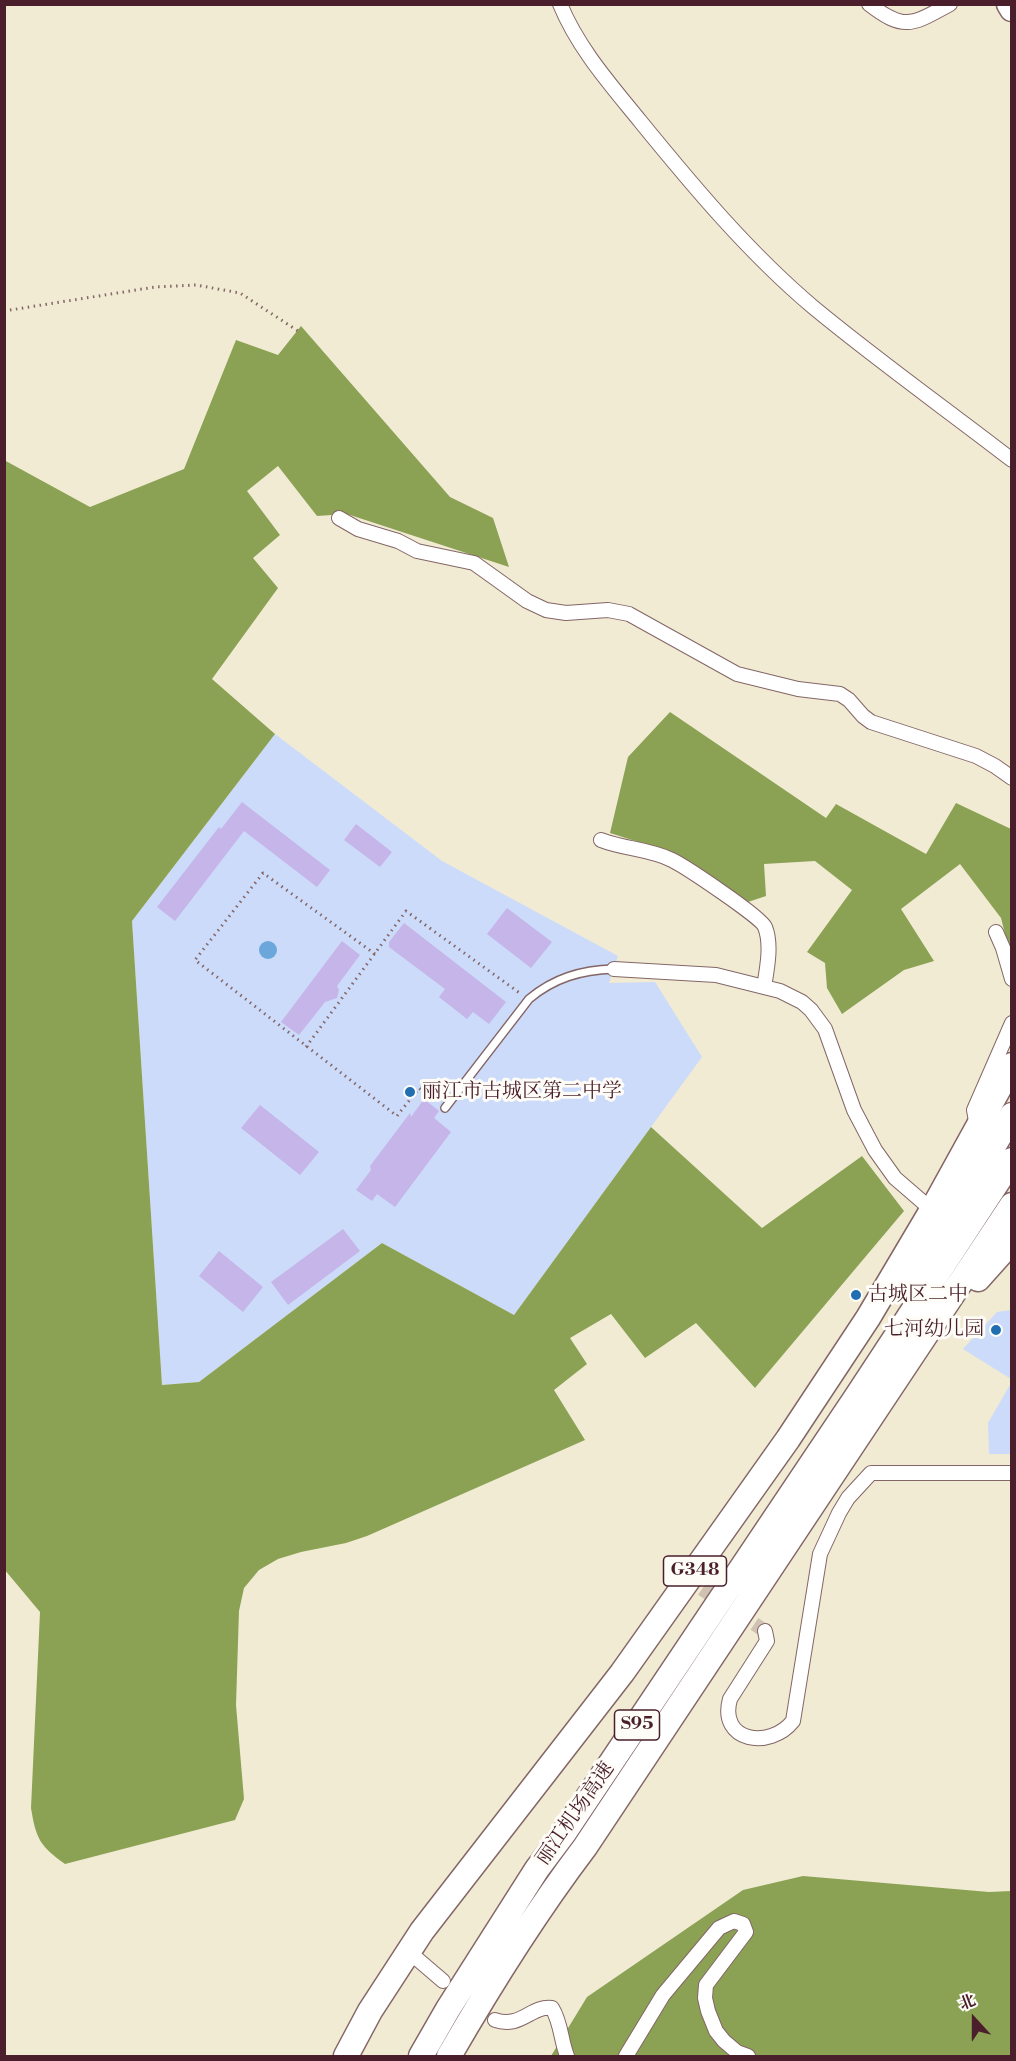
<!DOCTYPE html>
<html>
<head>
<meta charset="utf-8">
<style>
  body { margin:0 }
  #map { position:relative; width:1016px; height:2061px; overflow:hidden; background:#f1ebd4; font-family:"Libre Bodoni","Noto Serif SC",serif }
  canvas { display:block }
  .frame { position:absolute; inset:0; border:6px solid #4a1f2b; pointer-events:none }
  .north { position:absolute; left:944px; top:1989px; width:60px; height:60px; -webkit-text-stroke:4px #fdfcf7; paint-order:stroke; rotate:339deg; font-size:16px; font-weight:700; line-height:24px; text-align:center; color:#4a1f2b }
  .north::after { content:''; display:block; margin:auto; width:21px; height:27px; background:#4a1f2b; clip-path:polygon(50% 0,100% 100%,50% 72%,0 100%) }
</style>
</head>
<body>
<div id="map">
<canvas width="1016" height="2061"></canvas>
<div class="frame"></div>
<div class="north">北</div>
</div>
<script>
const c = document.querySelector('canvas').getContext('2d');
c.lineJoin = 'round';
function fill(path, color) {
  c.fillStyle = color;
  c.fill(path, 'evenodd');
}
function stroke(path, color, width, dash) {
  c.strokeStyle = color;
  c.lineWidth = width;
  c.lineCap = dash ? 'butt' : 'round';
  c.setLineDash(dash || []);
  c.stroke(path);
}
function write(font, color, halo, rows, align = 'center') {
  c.font = font + ' "Libre Bodoni","Noto Serif SC",serif';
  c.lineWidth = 6;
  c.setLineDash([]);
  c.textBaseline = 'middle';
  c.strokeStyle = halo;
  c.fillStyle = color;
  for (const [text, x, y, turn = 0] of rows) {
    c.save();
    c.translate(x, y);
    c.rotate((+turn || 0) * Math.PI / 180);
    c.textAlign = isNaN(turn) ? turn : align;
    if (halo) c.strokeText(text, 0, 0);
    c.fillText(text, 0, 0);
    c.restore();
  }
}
fill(new Path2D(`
  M275,734L442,861L618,956L609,983L655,982L702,1057L514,1315L382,1243L199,1382L162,1385L132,921Z
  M1011,1310H1012L1011,1379L963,1349L997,1312Z
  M1011,1383V1454H989L988,1423Z`), '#ccdbfa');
fill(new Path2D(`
  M301,326L450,497L493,518L509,567L347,514L317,516L278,466L247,491L280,535L253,558L278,588L212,679L275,734L132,921L162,1385L199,1382L382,1243L514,1315L651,1127L762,1228L862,1156L904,1211L755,1388L696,1323L645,1358L611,1314L570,1338L587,1364L554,1390L585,1440L367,1536L346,1543L301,1552L278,1559L259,1570L244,1588L239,1611L236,1705L244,1799L235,1820L65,1864C40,1846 36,1839 31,1808L40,1612L4,1569V460L90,507L184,469L236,340L278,355Z
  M670,712L826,818L836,804L926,854L956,803L1011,829V957L1001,918L960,864L901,909L934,961L904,970L842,1014L827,988L825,963L807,952L852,890L815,861L764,864L766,896L748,902L679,855L610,833L628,757Z
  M803,1876L989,1892L1011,1891V2056H551L587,1997L743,1890Z`), '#8ba254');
fill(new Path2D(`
  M259 950a9 9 0 1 1 18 0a9 9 0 1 1-18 0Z`), '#6ca7dc');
fill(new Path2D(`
  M242,802L330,870L317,887L244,831L175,921L157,907L219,827L221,829Z
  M356,824L392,852L380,867L344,840Z
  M507,908L552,942L531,968L487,934Z
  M404,923L506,1002L489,1024L473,1012L467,1019L439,997L445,989L389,947V942Z
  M342,941L360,955L337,986L339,990L337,998L325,1002L299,1035L281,1022Z
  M424,1099L439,1111L434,1118L451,1132L395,1207L377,1194L372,1201L356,1190L371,1170L370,1166L410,1113L411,1117Z
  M260,1105L319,1152L300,1175L241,1128Z
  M343,1229L360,1251L288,1305L271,1282Z
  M219,1251L263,1287L243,1312L199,1276Z`), '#c6b5e9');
stroke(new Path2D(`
  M702,1589L765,1631`), '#d0c2b2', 14, [14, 7]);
const lane = new Path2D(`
  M445,1108L529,999C554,978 581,970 614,969`);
const street = new Path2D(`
  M560,4C578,48 610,84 640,121C693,186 748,252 813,307C877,360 946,409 1012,460
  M869,4C905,32 913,24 950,4
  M339,518L358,529L398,541L417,551L474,563L527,601L546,610L566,613L608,610L629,614L737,674L798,689L840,694L849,700L863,716L871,722L976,756L995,766L1012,778
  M601,840C624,849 650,849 672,860C686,867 761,917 765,927C772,944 767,969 764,987
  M996,932L1003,948L1012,979
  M614,969L716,975L780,991L802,1002L811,1010L825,1029L854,1110L875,1150L895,1178L932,1210
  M976,1121L974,1110L1012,1023
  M765,1631L767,1641L730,1699C718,1742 770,1750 793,1721L820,1554L839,1513L848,1498L871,1473H1012
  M408,1951L443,1981
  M495,2020C521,2029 531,2005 552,2008C561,2022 561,2041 567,2056
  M626,2056L663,1995L719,1928L734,1921L743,1924L746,1932L706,1985L705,1998L708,2011L716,2031L724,2041L737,2052L748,2056`);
const highway = new Path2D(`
  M1009,4L1012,9
  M978,1279L1012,1241
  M916,1282L930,1253L1012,1115
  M346,2056L370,2011L422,1931L622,1673L788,1439L868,1318L932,1210L1012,1065
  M421,2056L448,2009L537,1869L564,1833L857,1396L1012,1160
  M449,2056C490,1985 535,1913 585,1847L1012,1205`);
stroke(lane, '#846666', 10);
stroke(street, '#846666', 16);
stroke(highway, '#846666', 27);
stroke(new Path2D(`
  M4,311L155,287L196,285L240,293L298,331
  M375,954L263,873L195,960L397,1116L419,1088L437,1102
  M306,1047L406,911L521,994`), '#846666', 3, [1.5, 4.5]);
stroke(lane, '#fff', 7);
stroke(street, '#fff', 14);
stroke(highway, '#fff', 24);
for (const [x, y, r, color] of [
  [410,1092,6,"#1f6fb2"],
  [856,1295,6,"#1f6fb2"],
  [996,1330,6,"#1f6fb2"]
]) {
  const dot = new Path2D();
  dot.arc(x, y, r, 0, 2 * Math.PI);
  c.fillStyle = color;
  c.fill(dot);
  stroke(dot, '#fdfcf7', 2);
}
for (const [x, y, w] of [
  [695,1571,63],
  [637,1725,45]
]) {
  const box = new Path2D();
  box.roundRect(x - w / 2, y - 15, w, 30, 4.5);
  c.fillStyle = '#fdfcf7';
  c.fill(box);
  stroke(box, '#4a1f2b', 1.5);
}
write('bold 18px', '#4a1f2b', null, [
  ["G348",695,1571],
  ["S95",637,1725]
]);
write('20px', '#4a1f2b', '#fdfcf7', [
  ["丽江市古城区第二中学",422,1092],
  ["古城区二中",868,1295],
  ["七河幼儿园",984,1330,"right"]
], 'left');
write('20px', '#4a1f2b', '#fdfcf7', [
  ["丽江机场高速",576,1814,-55]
]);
</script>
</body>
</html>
